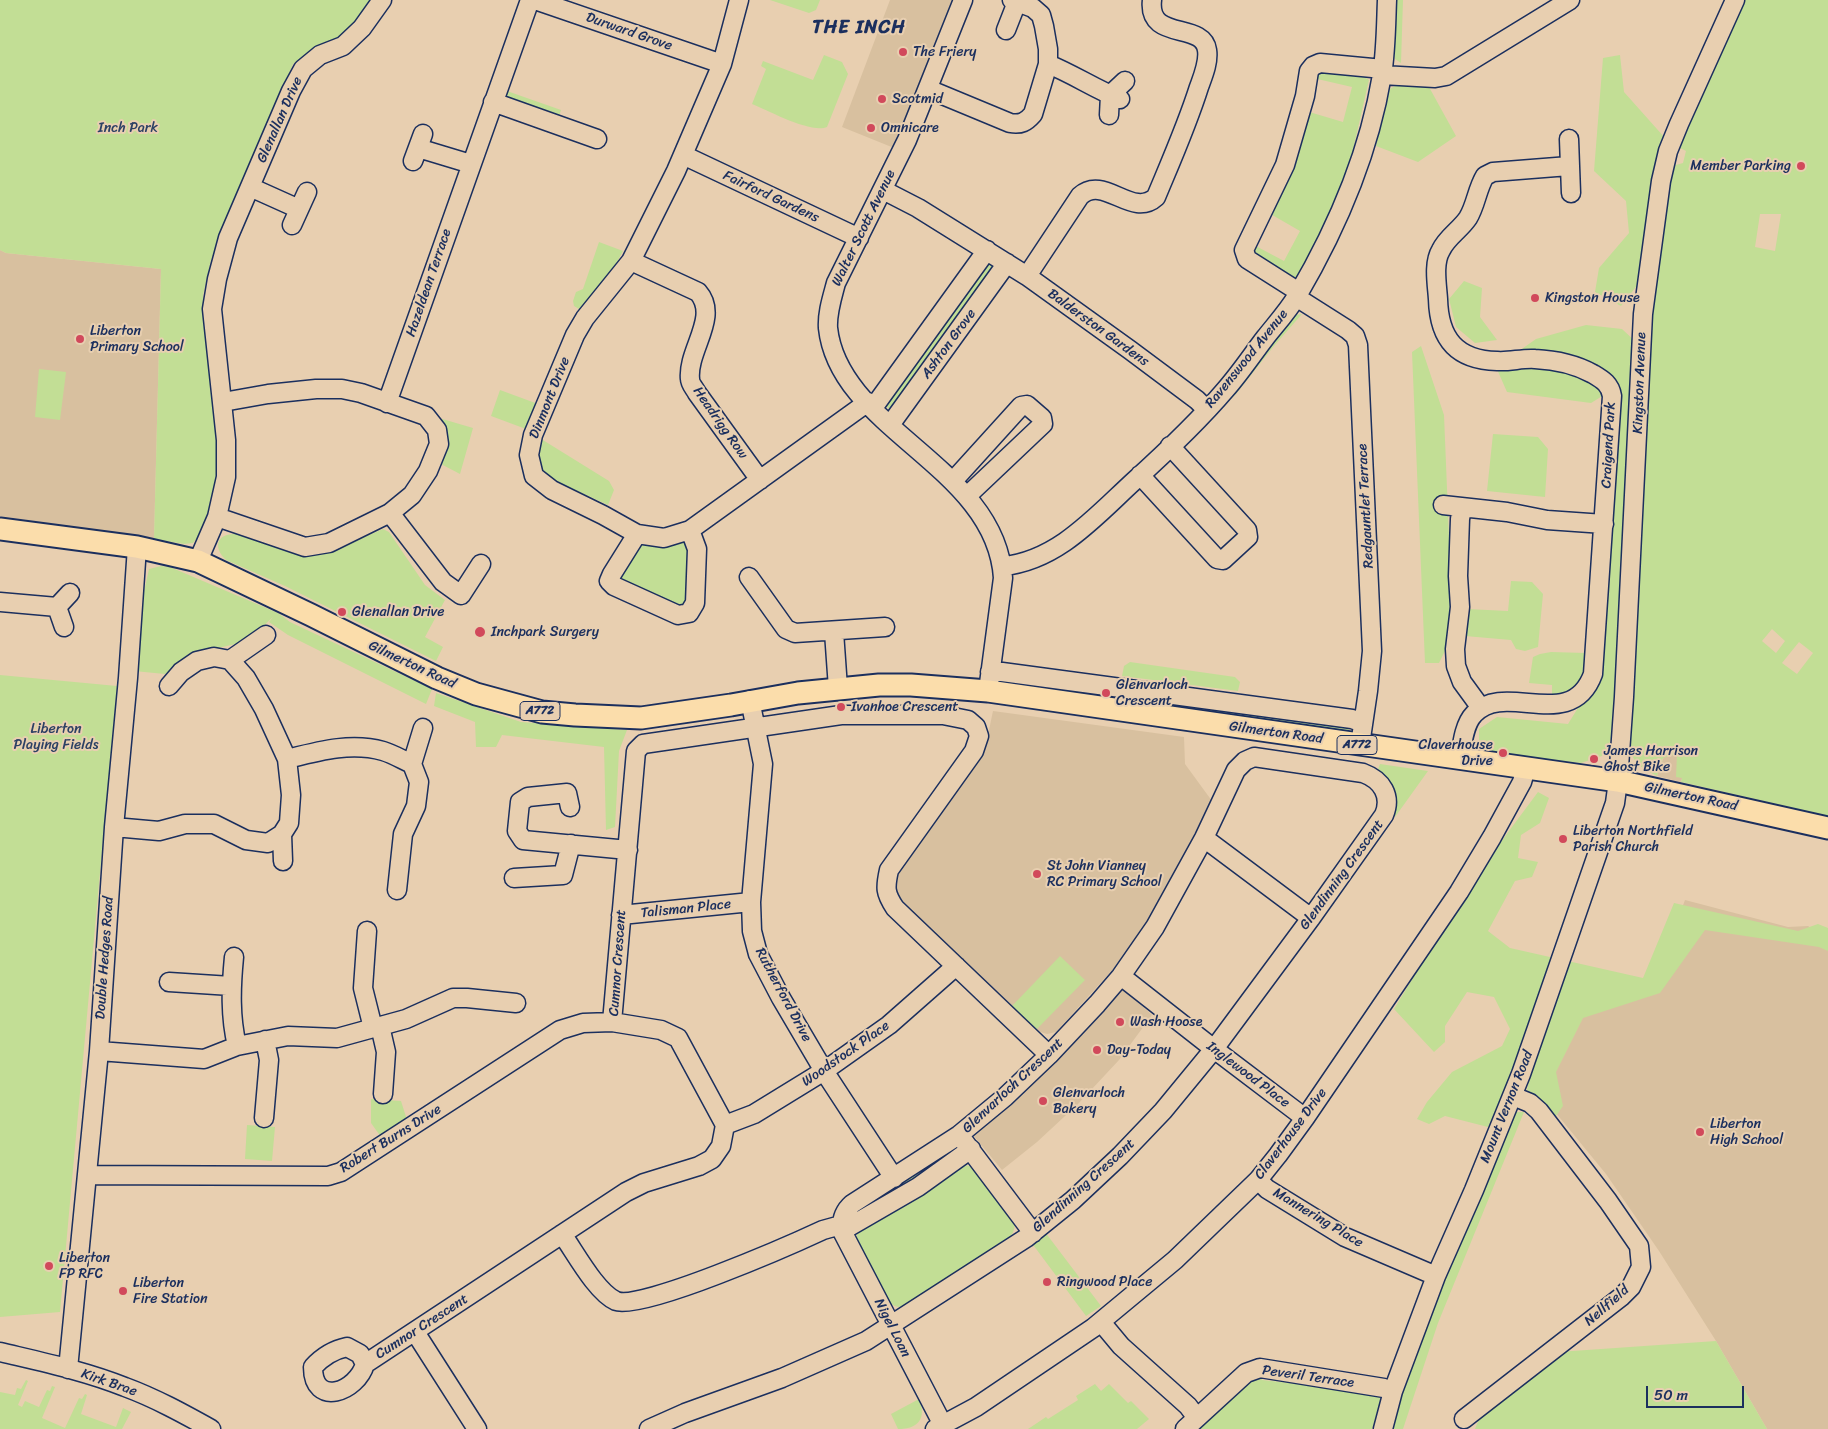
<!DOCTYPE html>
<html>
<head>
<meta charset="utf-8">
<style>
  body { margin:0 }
  #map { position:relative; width:1828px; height:1429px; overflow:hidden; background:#e8cfb0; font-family:Sriracha,sans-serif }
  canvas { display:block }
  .scale { position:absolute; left:1646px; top:1386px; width:98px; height:22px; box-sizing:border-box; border:2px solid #1b2f5e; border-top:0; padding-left:6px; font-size:15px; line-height:18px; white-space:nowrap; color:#1b2f5e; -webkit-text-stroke:4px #e8cfb0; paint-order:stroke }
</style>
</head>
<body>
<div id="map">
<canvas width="1828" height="1429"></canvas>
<div class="scale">50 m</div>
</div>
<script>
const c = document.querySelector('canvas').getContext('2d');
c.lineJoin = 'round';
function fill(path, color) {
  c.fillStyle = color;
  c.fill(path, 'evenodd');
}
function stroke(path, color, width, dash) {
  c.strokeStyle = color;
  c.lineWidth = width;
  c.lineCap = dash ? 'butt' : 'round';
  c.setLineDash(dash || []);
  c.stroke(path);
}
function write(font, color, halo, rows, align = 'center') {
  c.font = font + ' Sriracha,sans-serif';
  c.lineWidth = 4;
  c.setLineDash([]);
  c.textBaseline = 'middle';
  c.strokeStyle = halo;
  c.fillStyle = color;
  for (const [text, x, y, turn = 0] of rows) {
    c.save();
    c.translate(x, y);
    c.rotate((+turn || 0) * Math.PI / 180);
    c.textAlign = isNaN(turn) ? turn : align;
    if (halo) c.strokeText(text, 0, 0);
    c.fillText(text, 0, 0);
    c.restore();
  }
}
fill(new Path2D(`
  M890,0H958L899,150L842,127Z
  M0,250L6,253L161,269L154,539L0,516Z
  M993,711L1184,737L1185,764L1212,801L1169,890L1116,966L1056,1032L1047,1034L1034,1030L898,900L893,883L900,864L985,749Z
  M1667,748L1689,753L1681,782L1657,776Z
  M1685,900L1788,927L1808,926L1828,938V1429H1767L1716,1341L1659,1251L1606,1174L1537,1090L1588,968L1654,984Z
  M1120,986L1152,1015L1119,1060L1078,1104L1037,1142L1002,1170L972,1134Z`), '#d8c09f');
fill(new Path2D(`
  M0,0H371L355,22L339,40L311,50L293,64L211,260L203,295L219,462L211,504L198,537L193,543L184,544L154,539L161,269L6,253L0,250Z
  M770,0H820L816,10L809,13Z
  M1394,0H1403L1401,63L1395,59L1392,52Z
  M1738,0H1828V816L1681,782L1682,778L1676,777L1677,754L1663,758L1657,776C1630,763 1629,754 1628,726L1652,337L1647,329L1648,287L1672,166L1683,163L1686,151L1680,148V145ZM1760,214H1781L1775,251L1755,247ZM1772,629L1785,641L1776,653L1762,641ZM1799,642L1813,653L1797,674L1782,663Z
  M824,55L842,62L848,74L827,127C812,134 769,111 752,104L766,69L761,66L763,61L813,80Z
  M1620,55L1624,92L1665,138L1639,283L1621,306L1595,292L1599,268L1629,233L1626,201L1594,171L1603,58Z
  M1356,71L1369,80L1350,163L1317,245L1296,280L1251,257L1252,244L1284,261L1300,231L1267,212L1306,111L1343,122L1352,87L1313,78V72Z
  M1400,83L1429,87L1456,136L1418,162L1376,146L1388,90Z
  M507,91L561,110L557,122L509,102L506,97Z
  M599,242L623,251L610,275L579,309L574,306L573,301L576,292L583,289Z
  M985,259L998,268L893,412L882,403Z
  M1464,281L1482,288L1480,317L1497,340L1475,343L1456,327L1449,299Z
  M1302,314L1274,346L1236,394L1180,449L1289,318L1295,315Z
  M1586,325L1622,329L1637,343L1613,736L1602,756L1581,763L1491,754L1479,743V729L1497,717L1568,724L1594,682L1604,395L1591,403L1507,392L1496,367L1536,339Z
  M1421,346L1444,415L1453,635L1439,663H1425L1412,352Z
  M39,369L66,372L60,420L35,417Z
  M500,390L538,404L526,429L491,416Z
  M439,418L473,428L460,474L439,463Z
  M1493,434L1538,437L1548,449L1545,497L1487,491Z
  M538,437L609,481L614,490L608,505L564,485L544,473L537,454Z
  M238,529L336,549L383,529L389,532L425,585L445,600L425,637L443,647L436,661L285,586L226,560C213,548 216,533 236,534Z
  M686,540L691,546V599L685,606L678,609L620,582L618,571L637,543C656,547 667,546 686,540Z
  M161,566L170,567L278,613L290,622L432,689L426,704L288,635L269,622L273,617L259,630L240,643L196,653L165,674L134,671L137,623L149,569Z
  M1511,581L1532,582L1543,594L1538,647L1525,651L1516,649L1511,640L1465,636L1467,609L1508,611Z
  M1551,652L1586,653L1582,680L1562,695H1552V685L1529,683L1533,657L1540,654Z
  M1130,662L1235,677L1240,682L1238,691L1122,676L1124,666Z
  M0,675L117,686L60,1312L0,1317Z
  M1050,684L1351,725L1348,731L1049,689Z
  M436,693L521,722L627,730L619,751L615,827L606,830L604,747L502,735L496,747H476L475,722L434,706Z
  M1380,764L1428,771L1395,817L1394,795L1377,772Z
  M1538,792L1549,798L1540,823L1521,835L1518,858L1538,862L1532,877L1515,881L1488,931L1510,948L1643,978L1674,903L1798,931L1818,924L1828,928V951L1819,947L1705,930L1660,993L1583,1018L1556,1072L1563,1106L1554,1119L1535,1101L1527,1090L1530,1074L1517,1070L1488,1127L1445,1116L1429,1124L1417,1119L1427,1102L1452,1072L1502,1046L1510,1029L1494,997L1467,992L1445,1026V1042L1434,1052L1394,1009L1474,878Z
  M1060,956L1085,980L1036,1030L1012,1006Z
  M371,1099L401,1101L407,1120L381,1137L371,1123Z
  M1516,1112H1524L1438,1323L1403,1429H1390L1430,1313L1513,1115Z
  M247,1125L275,1127L272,1161L245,1159Z
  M952,1148L957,1149L925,1174L853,1219L851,1214Z
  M962,1165L970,1166L976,1170L1015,1221C1015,1231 1012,1236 1005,1242L914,1301C901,1307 898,1311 887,1300L856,1242L857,1234L863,1228Z
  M1045,1232L1101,1306L1086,1316L1031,1242Z
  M1716,1341L1767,1429H1475L1481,1414L1558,1352Z
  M1262,1375V1380L1308,1385L1311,1381L1382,1394L1372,1429H1193L1240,1384Z
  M26,1380L28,1381L18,1405L22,1407L25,1401L39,1407L47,1390L50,1391L52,1386L55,1387L42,1418L65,1428L79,1398L82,1399L85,1394L87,1395L81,1414L116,1427L123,1408L131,1412L122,1429H0V1392L15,1395L17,1388L21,1389Z
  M1095,1384L1101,1391L1109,1384L1128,1403L1131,1401L1149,1419L1137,1429H1028L1046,1417L1048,1419L1078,1400L1076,1396Z
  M919,1399C927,1419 918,1429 898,1429L891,1414Z`), '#c2de95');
const minor = new Path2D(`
  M535,0L722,64
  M739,0L722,64L676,171L631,261L585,318L575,335L533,435L529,455L534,476L552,490L603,515L637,534L664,538L690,530L868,402
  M963,0L907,140L836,283C832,298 827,313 828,328C839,430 996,466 1003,578L988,691
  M1006,30L1017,2
  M1048,64C1073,74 1095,89 1120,99
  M1382,75L1435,78L1446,76L1570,0
  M928,89L1010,123C1021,125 1026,122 1033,114L1048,64V49L1044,26L1041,15L1033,8L1012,0
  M493,102L597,139
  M1109,115L1110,95L1125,81
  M1569,139L1571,193
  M418,148L471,164
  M683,155L859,238
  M413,161L423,134
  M250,187L299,209
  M883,190L918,208L1027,276L1130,350L1197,400L1207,410
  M292,225L307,192
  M631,261L698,292C720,317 687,350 690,379C690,384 695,389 697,393L760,480
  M1027,276L1080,196C1104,174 1132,219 1156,197C1171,161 1187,125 1199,87C1203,76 1209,62 1207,50C1203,21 1147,42 1152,0
  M1299,292L1247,259L1244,250L1285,165L1305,96L1309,71L1313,66L1320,63L1383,69
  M1296,297L1348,330L1355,336L1358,345L1372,651L1368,691L1360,745
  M387,403L530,0
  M873,408L987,250
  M890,425L1007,263
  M1140,475L1217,559L1223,560L1248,537L1247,530L1170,446
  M953,481L1021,406L1027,405L1042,418L1043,424L967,496
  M1443,505L1507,512L1547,520L1604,524
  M1462,508L1460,519L1458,576L1460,607L1455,649L1456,666L1462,682L1481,708
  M390,513L443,582L461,595L481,564
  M217,517L305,547L329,543L390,513L412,495L428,471L439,444L437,430L426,416L361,393L342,389H316L268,394L223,402
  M637,534L612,574L609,581L614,586L678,615L689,613L695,603L697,549L690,530
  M198,561L217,517L226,477V440L212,309L217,279L228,238L291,91L303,69L320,55L343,46L362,28L382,0
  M1003,566C1057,561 1095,517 1133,482C1165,453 1198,422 1226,389C1240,373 1252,355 1265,338C1276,324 1288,311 1297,296C1337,228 1369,153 1382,75C1386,51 1386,25 1387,0
  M749,577L786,629L795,633L885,627
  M0,602L57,607
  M64,627L57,607L70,593
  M834,632L838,688
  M230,660L266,635
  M990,672H1002L1352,719L1363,723
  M750,700L763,764L751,902L752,931L758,954L781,998L824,1071L894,1178
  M1460,758C1462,745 1464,724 1474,714C1505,680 1571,734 1593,674L1612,396C1610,384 1603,380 1593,374C1575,364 1556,360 1535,359C1522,358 1510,362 1497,361C1456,360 1439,338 1438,299C1437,284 1433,263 1441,250C1447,237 1460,230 1468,218C1476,205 1477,189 1485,176L1493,172L1569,166
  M287,759C319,751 351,742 383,751C393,754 403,760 412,764L419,782L416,806L403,834L397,890
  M412,764L423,728
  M570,807L567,793L528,797L520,802L517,831L523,840L628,850
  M114,827L159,831L185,824H214L246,840L268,843L282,834L289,823L291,795L287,759L264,709L246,678L230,660L214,657L197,661L181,672L169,686
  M282,834L283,861
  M1204,838L1311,918
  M514,878L563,875L571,844
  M621,915L751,902
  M367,931L363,988L373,1028
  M234,957C231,988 230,1016 237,1046
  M1121,976L1214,1049L1305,1118
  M169,982L231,986
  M612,1022L636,751L643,744L841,715H943L968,720L976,727L979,736L974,751L889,870C885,888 885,893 895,908L1049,1055
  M380,1026L386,1052L383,1094
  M99,1051L204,1059L237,1046L288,1036L337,1038L406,1019L453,998H467L516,1003
  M264,1118L269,1060L265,1040
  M725,1125L754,1114L824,1071L889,1025L956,966
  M963,1140L1033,1233
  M87,1175L328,1176L341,1172L560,1030L583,1023L612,1022L661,1030L678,1038L725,1125L721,1146L712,1159L699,1166L644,1183L626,1192L365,1364
  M1258,1180L1267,1189L1345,1237L1436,1276
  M842,1231L918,1187L971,1149
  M562,1234C575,1252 596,1292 616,1301C641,1311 793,1244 823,1230L841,1225
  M1101,1322L1121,1346L1188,1406L1197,1418
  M415,1332L477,1429
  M347,1347L360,1354L365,1364C357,1392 313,1408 313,1367C323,1356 333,1350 347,1347Z
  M0,1352C42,1362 85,1371 125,1387C155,1398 184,1414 211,1429
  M68,1369L99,1051L114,827L128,678L137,547
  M1464,1419L1621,1297L1631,1287L1641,1267L1639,1246L1608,1201L1539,1111L1530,1103L1513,1096
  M649,1429L685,1413L782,1378L866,1341L1026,1238L1073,1200L1120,1156L1163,1111L1214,1049L1311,918L1384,815C1392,796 1382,780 1363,773L1254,757L1245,761L1236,770L1204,838L1155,927L1121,976L1097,1004L1049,1055L1005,1097L959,1135L852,1204C843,1212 841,1220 842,1231L943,1425
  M935,1429L976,1407L1093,1328L1175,1260L1258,1180L1278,1155L1305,1118L1459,892L1492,837L1522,782L1526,768
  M1185,1429L1246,1373L1260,1368L1384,1388L1393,1391
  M1383,1429L1393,1391L1436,1276L1474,1190L1521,1074L1615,803L1618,781L1624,697L1643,314L1661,181L1668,151L1679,124L1735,0`);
const major = new Path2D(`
  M0,529L137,547L198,561L311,615L437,678L476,694L542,712L575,715L641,718L731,705L798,693L879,685H911L988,691L1618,781L1828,828`);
stroke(minor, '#1b2f5e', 21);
stroke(major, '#1b2f5e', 25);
stroke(minor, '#e8cfb0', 18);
stroke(major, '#fbddab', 21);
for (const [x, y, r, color] of [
  [903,52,5,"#d1495b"],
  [882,99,5,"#d1495b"],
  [871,128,5,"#d1495b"],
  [1801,166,5,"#d1495b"],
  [1535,298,5,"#d1495b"],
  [80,339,5,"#d1495b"],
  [342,612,5,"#d1495b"],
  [480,632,6,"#d1495b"],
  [1106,693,5,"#d1495b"],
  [841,707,5,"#d1495b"],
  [1503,753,5,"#d1495b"],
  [1594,759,5,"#d1495b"],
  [1563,839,5,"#d1495b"],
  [1037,874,5,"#d1495b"],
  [1120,1022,5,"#d1495b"],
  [1097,1050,5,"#d1495b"],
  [1043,1101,5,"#d1495b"],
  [1700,1132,5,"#d1495b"],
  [49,1266,5,"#d1495b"],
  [1047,1282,5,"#d1495b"],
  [123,1291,5,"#d1495b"]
]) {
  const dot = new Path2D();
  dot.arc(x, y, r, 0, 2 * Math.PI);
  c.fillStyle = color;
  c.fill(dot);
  stroke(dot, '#e8cfb0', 2);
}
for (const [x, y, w] of [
  [540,711,40],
  [1357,745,40]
]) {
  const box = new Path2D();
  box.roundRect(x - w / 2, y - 9.5, w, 19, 4);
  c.fillStyle = '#e8cfb0';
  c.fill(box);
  stroke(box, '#1b2f5e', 1);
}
write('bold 12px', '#1b2f5e', null, [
  ["A772",540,711],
  ["A772",1357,745]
]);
write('14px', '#1b2f5e', '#e8cfb0', [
  ["Durward Grove",629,32,19],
  ["Glenallan Drive",280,120,-66],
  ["Fairford Gardens",771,197,25],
  ["Walter Scott Avenue",864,228,-64],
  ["Hazeldean Terrace",429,283,-71],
  ["Balderston Gardens",1098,328,36],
  ["Ashton Grove",949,344,-54],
  ["Ravenswood Avenue",1247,359,-51],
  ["Kingston Avenue",1640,383,-88],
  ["Dinmont Drive",550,398,-68],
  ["Headrigg Row",720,423,55],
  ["Craigend Park",1609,445,-87],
  ["Redgauntlet Terrace",1366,506,-93],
  ["Gilmerton Road",412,665,25],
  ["Gilmerton Road",1276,733,8],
  ["Gilmerton Road",1691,797,12],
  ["Glendinning Crescent",1342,875,-54],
  ["Talisman Place",686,909,-6],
  ["Double Hedges Road",105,958,-86],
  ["Cumnor Crescent",618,963,-86],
  ["Rutherford Drive",783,995,62],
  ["Woodstock Place",846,1054,-35],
  ["Inglewood Place",1248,1075,37],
  ["Glenvarloch Crescent",1013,1086,-43],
  ["Mount Vernon Road",1507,1107,-68],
  ["Claverhouse Drive",1291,1134,-53],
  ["Robert Burns Drive",391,1139,-32],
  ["Glendinning Crescent",1084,1186,-42],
  ["Mannering Place",1318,1218,31],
  ["Nellfield",1607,1306,-41],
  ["Cumnor Crescent",422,1327,-33],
  ["Nigel Loan",892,1328,63],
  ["Peveril Terrace",1308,1377,8],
  ["Kirk Brae",109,1383,19]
]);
write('14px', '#1b2f5e', '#e8cfb0', [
  ["The Friery",913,52],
  ["Scotmid",892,99],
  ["Omnicare",881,128],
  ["Member Parking",1791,166,"right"],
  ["Kingston House",1545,298],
  ["Liberton",90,331],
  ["Primary School",90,347],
  ["Glenallan Drive",352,612],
  ["Inchpark Surgery",491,632],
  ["Glenvarloch",1116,685],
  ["Crescent",1116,701],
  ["Ivanhoe Crescent",851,707],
  ["Claverhouse",1493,745,"right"],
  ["Drive",1493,761,"right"],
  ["James Harrison",1604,751],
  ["Ghost Bike",1604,767],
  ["Liberton Northfield",1573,831],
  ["Parish Church",1573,847],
  ["St John Vianney",1047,866],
  ["RC Primary School",1047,882],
  ["Wash Hoose",1130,1022],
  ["Day-Today",1107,1050],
  ["Glenvarloch",1053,1093],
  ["Bakery",1053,1109],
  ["Liberton",1710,1124],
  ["High School",1710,1140],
  ["Liberton",59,1258],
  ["FP RFC",59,1274],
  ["Ringwood Place",1057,1282],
  ["Liberton",133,1283],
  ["Fire Station",133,1299]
], 'left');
write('14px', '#2c4064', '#e8cfb0', [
  ["Inch Park",128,128],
  ["Liberton",56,729],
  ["Playing Fields",56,745]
]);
c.letterSpacing = '1px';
write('bold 19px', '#1b2f5e', '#e8cfb0', [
  ["THE INCH",859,28]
]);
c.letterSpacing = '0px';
</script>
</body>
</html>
